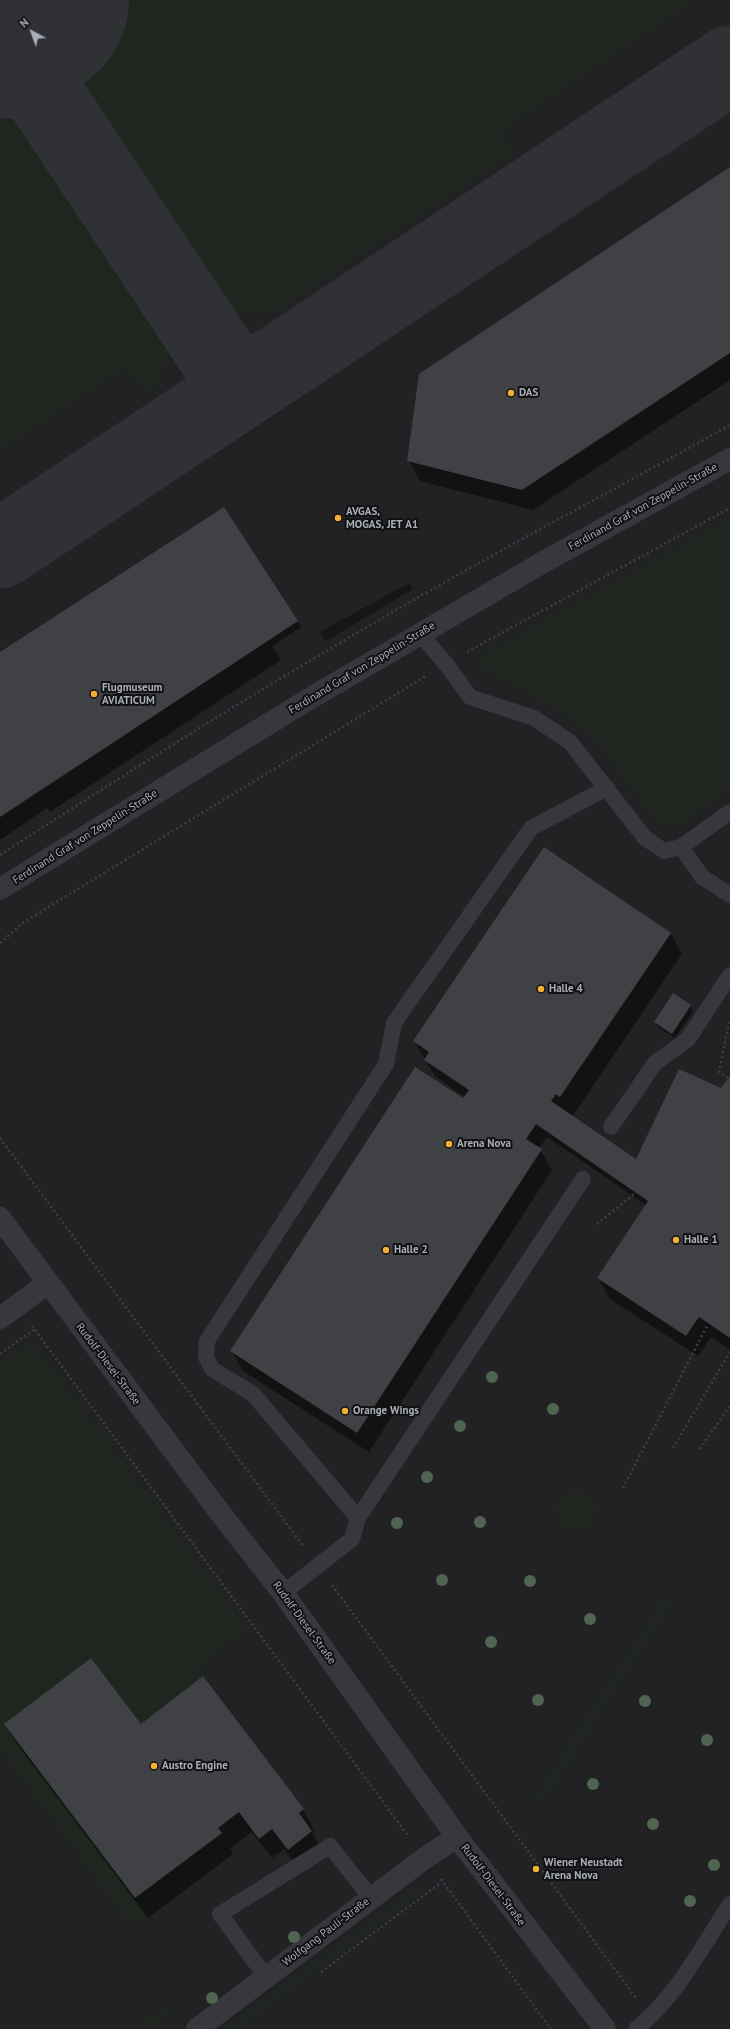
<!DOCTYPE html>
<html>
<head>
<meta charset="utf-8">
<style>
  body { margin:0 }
  #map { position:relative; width:730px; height:2029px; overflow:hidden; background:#161618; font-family:"PT Sans",sans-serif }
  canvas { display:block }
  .north { position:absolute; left:12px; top:12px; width:40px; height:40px; -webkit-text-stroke:3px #111113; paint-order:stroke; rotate:319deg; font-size:11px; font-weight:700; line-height:16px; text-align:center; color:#a8adb8 }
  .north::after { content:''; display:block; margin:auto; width:14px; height:18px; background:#a8adb8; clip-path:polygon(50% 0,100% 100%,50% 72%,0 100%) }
</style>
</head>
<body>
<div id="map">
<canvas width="730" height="2029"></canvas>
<div class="north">N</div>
</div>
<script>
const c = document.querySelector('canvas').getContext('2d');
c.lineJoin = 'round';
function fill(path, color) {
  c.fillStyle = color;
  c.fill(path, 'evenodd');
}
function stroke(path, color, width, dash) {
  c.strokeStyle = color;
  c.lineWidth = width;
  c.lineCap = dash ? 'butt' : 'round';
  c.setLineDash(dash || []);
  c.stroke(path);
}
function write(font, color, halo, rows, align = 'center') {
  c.font = font + ' "PT Sans",sans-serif';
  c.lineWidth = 4;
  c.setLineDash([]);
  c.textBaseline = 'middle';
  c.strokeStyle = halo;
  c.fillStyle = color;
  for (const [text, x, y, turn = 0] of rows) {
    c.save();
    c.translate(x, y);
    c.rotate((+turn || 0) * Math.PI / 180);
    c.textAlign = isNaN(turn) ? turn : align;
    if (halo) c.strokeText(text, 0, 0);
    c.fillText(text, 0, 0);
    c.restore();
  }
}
fill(new Path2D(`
  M0,0H730V2029H0ZM409,583L413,589L326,641L320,632Z`), '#222225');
fill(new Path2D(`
  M117,0H696L502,130L513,154L277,310C239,318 223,309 196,283L75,101L68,81L67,61L73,44L96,14Z
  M0,103L17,110L36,125L160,311C171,349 172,362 147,394L127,367L0,450Z
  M730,519V785L683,825L666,827L649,812L593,736L568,716L478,665L475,659Z
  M32,1341L247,1629L197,1667L203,1676L141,1724L91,1658L4,1724L146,1912L130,1924L0,1749V1365Z
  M556 1511a20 20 0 1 1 40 0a20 20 0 1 1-40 0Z
  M666,1595L673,1599L542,1803L531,1804Z
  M421,1885L423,1891L237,2029H225Z
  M166,2005L172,2013L150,2029H134Z`), '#1e261f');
fill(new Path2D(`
  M730,168V380L533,510L420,481L409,461Z
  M224,509L301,627L272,646L281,660L50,812L47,808L0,840V653Z
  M544,849L671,934L682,954L572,1117L636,1160L721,1089L730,1077V1350L711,1337L698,1356L610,1299L598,1278L646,1205L547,1137L539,1148L552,1170L369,1452L243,1371L232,1351L466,1101L465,1097L435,1076L414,1041Z
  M690,1006L693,1011L675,1038L658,1027L655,1022Z
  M5,1724L141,1725L303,1810L314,1830L312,1832L323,1852L300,1870L284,1849L272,1858L252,1832L230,1848L233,1854L148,1918L17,1744Z`), '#0007');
stroke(new Path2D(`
  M0,28L240,389
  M0,549L730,65`), '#303135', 79);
stroke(new Path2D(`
  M0,20L30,0`), '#303135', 198);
fill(new Path2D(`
  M730,167V353L522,490L407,461L419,374Z
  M224,507L298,621L0,817V652Z
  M544,847L671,933L560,1097L556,1094L551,1101L636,1159L679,1069L721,1088L730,1076V1338L699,1317L686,1336L597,1278L648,1201L536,1124L526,1139L542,1149L357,1433L230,1351L415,1067L463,1098L469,1090L424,1060L429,1052L413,1041Z
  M673,993L691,1005L672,1034L654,1022Z
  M91,1658L141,1724L203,1676L304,1809L299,1813L312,1831L288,1850L272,1829L259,1839L239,1812L218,1828L222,1833L135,1898L4,1724Z`), '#404145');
stroke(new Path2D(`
  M467,652L730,508
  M0,855C131,770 263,687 398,609C508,545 620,487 730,425
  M0,943L24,922L426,676
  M728,1078L719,1072L729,1022
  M0,1138L304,1547
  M597,1224L648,1183L656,1188
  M32,1326L409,1837
  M0,1354L35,1329
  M673,1448L730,1352
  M700,1449L730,1406
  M623,1488L708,1324
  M332,1585L636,1998
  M441,1879L551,2029
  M321,1972L442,1882`), '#3d3f44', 2.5, [2, 3]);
stroke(new Path2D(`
  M420,634L446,664L470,697L534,718L570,742L645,838L664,851L681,847L730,812
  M681,847L702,877L730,895
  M611,1127L655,1063L688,1039L730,975
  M358,1518L253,1394L212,1369L206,1357L207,1341L386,1064L394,1023L531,828L607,788
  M283,1593L352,1539L358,1518L583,1179
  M266,1977L220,1914L330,1846L371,1898
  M636,2029C676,1997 702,1947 730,1904`), '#37383d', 16);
stroke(new Path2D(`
  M0,889L309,699L540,564L730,459
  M0,1218L221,1514L283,1593L457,1837L605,2029
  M0,1318L48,1283
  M197,2029L425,1858L457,1837`), '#37383d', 22);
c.fillStyle = '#506452';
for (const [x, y] of [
  [492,1377],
  [553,1409],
  [460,1426],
  [427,1477],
  [480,1522],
  [397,1523],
  [442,1580],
  [530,1581],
  [590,1619],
  [491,1642],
  [538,1700],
  [645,1701],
  [707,1740],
  [593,1784],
  [653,1824],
  [714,1865],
  [690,1901],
  [294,1937],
  [212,1998]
]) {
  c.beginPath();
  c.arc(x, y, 6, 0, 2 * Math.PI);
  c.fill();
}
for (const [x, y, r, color] of [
  [511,393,4,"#f2b134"],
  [338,518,4,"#f2b134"],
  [94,694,4,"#f2b134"],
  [541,989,4,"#f2b134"],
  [449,1144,4,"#f2b134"],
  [676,1240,4,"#f2b134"],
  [386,1250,4,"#f2b134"],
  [345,1411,4,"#f2b134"],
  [154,1766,4,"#f2b134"],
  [536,1869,4,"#f2b134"]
]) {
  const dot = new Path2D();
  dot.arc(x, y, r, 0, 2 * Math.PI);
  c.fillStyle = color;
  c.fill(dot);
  stroke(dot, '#111113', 1.5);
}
write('bold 11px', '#a8adb8', '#111113', [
  ["DAS",519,393],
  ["AVGAS,",346,512],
  ["MOGAS, JET A1",346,525],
  ["Flugmuseum",102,688],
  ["AVIATICUM",102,701],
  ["Halle 4",549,989],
  ["Arena Nova",457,1144],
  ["Halle 1",684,1240],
  ["Halle 2",394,1250],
  ["Orange Wings",353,1411],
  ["Austro Engine",162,1766],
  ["Wiener Neustadt",544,1863],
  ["Arena Nova",544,1876]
], 'left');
write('11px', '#a8adb8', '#111113', [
  ["Ferdinand Graf von Zeppelin-Straße",643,507,-29],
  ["Ferdinand Graf von Zeppelin-Straße",362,668,-31],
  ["Ferdinand Graf von Zeppelin-Straße",85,837,-32],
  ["Rudolf-Diesel-Straße",108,1364,53],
  ["Rudolf-Diesel-Straße",304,1623,54],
  ["Rudolf-Diesel-Straße",493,1885,53],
  ["Wolfgang Pauli-Straße",326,1932,-37]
]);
</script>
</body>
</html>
